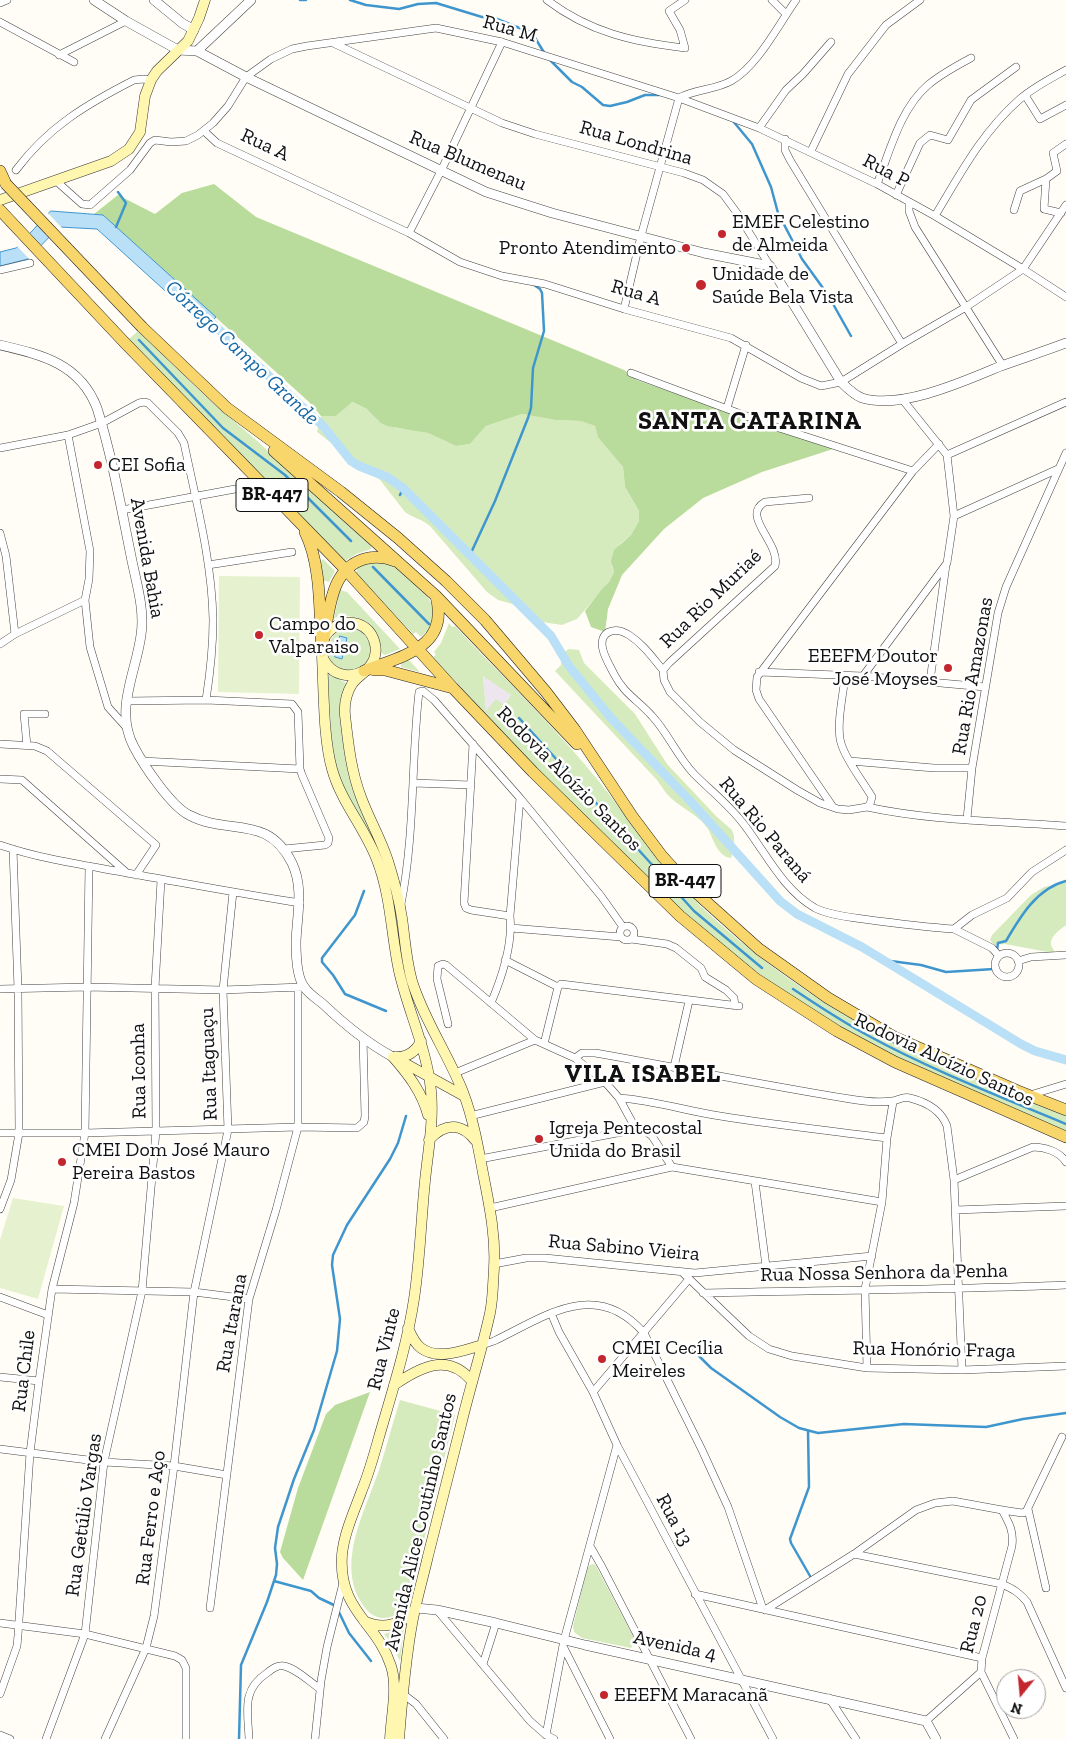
<!DOCTYPE html>
<html>
<head>
<meta charset="utf-8">
<style>
  body { margin:0 }
  #map { position:relative; width:1066px; height:1739px; overflow:hidden; background:#fffdf5; font-family:"Zilla Slab",serif }
  canvas { display:block }
  .north { position:absolute; left:996px; top:1669px; width:50px; height:50px; box-sizing:border-box; background:#fff; border:1px solid #a0a0a0; border-radius:50%; rotate:197deg; font-size:14px; font-weight:700; line-height:20px; text-align:center; color:#111 }
  .north::after { content:''; display:block; margin:auto; width:18px; height:22px; background:#c4262e; clip-path:polygon(50% 0,100% 100%,50% 72%,0 100%) }
</style>
</head>
<body>
<div id="map">
<canvas width="1066" height="1739"></canvas>
<div class="north">N</div>
</div>
<script>
const c = document.querySelector('canvas').getContext('2d');
c.lineJoin = 'round';
function fill(path, color) {
  c.fillStyle = color;
  c.fill(path, 'evenodd');
}
function stroke(path, color, width, dash) {
  c.strokeStyle = color;
  c.lineWidth = width;
  c.lineCap = dash ? 'butt' : 'round';
  c.setLineDash(dash || []);
  c.stroke(path);
}
function write(font, color, halo, rows, align = 'center') {
  c.font = font + ' "Zilla Slab",serif';
  c.lineWidth = 5;
  c.setLineDash([]);
  c.textBaseline = 'middle';
  c.strokeStyle = halo;
  c.fillStyle = color;
  for (const [text, x, y, turn = 0] of rows) {
    c.save();
    c.translate(x, y);
    c.rotate((+turn || 0) * Math.PI / 180);
    c.textAlign = isNaN(turn) ? turn : align;
    if (halo) c.strokeText(text, 0, 0);
    c.fillText(text, 0, 0);
    c.restore();
  }
}
fill(new Path2D(`
  M483,675L511,695L504,705L486,712Z`), '#eee6ef');
fill(new Path2D(`
  M138,331L206,397L255,439L372,546L371,549L356,554L345,561L129,339Z
  M351,402L367,409L396,428L410,429L428,433L456,446L470,444L486,426L522,414L555,420L582,421L595,426L599,437L623,467L625,487L639,511V521L631,535L620,544L612,566L614,572L609,582L577,619L562,625L542,622L516,605L498,600L487,592L430,526C422,519 413,518 405,512L380,480L317,432L321,416H336Z
  M323,559L335,571L329,582L322,580L320,563Z
  M373,561L392,564L427,596L432,605L434,613L428,635L426,632L421,637L416,632L413,634L356,573L358,567Z
  M340,590L347,592L400,649L385,655L381,653C381,626 359,611 334,618Z
  M449,623L452,627L455,626C498,672 545,717 586,766C628,815 661,870 709,914C747,949 789,981 833,1008C865,1027 900,1042 934,1057C978,1077 1021,1098 1066,1116V1131L963,1088L896,1057L830,1021L762,976L732,953L669,899L518,750L433,657L436,655L434,652L441,643ZM483,676L511,695L504,705L496,699L486,711Z
  M346,628C379,627 377,673 349,670C343,670 339,669 334,665C321,652 330,633 346,628Z
  M569,649L579,650L584,663L635,714L667,764L717,817L732,830L734,836V849L731,858C717,856 714,840 708,829C700,816 683,809 672,799C666,794 662,787 657,780L555,671L561,665V654Z
  M409,660L420,672L401,667V663Z
  M329,674L348,684L341,705L376,842L392,890L403,958H400L393,906L339,781L332,747L328,678Z
  M1066,882V925C1058,931 1045,940 1054,950L1053,953L1005,944L994,945L990,940L992,935L1031,895L1044,887Z
  M400,1400L455,1415L425,1536L407,1604C400,1613 393,1619 381,1618C371,1616 366,1610 361,1602C336,1560 367,1508 380,1467C387,1445 393,1422 400,1400Z
  M594,1564L596,1566L633,1636L634,1642L631,1648L582,1638L574,1632L573,1626L587,1568L590,1565Z
  M404,1628L400,1661L391,1643L384,1634Z`), '#d5ebbd');
fill(new Path2D(`
  M214,184L256,217L624,370L637,380L833,449L762,472L703,498L664,529L622,575L608,609L605,632L591,627L585,611L602,589L609,582L614,572L611,561L614,550L631,535L639,521V511L625,487L623,467L598,437L595,426L581,421L555,420L522,414L486,426L470,444L456,446L428,433L387,426L381,423L367,409L352,402L336,416H321L309,402L103,215L94,214L118,195L155,214L182,193Z
  M370,1392L303,1580L283,1558L280,1552L298,1488L326,1414L335,1405Z`), '#b9dc9c');
fill(new Path2D(`
  M219,576L300,577L299,694L218,692Z
  M13,1198L64,1206L38,1299L0,1288V1240Z`), '#e6f2cf');
const water = new Path2D(`
  M51,211L103,215L216,317L206,328L97,229L59,227L28,259L0,266V252L16,248Z
  M340,636L347,638L342,659L335,657Z`);
fill(water, '#b9e0f7');
stroke(water, '#3f96cf', 1);
fill(new Path2D(`
  M47,212L64,230H60L51,239L36,223Z
  M28,231L43,247L30,260L16,245Z`), '#fffdf5');
stroke(new Path2D(`
  M300,0H306
  M350,0L366,5L399,9L418,4L436,3L482,17H492L532,33L545,54
  M548,58L572,82L582,87L603,105L610,106L627,102L645,95H660
  M733,121L752,144L771,187L778,213L802,259L828,295L851,336
  M116,227L126,203L118,192
  M139,340L223,428L285,475L351,541
  M400,495L403,488
  M470,555L495,501L528,418L531,408L533,368L544,331L542,293L540,289L534,285
  M373,567L429,624
  M519,718L694,911L762,968
  M364,891L355,915L322,958V962L333,975L345,994L386,1011
  M883,960L921,965L946,972L994,969L998,943L1006,941C1020,917 1037,888 1066,881
  M793,989C817,1005 841,1021 867,1035C931,1070 999,1096 1066,1124
  M691,1348L711,1368L780,1417L799,1428L818,1433L904,1424L986,1427L1023,1419L1066,1413
  M808,1431L809,1487L790,1539L791,1543L810,1576
  M274,1581L311,1591L319,1598L336,1606L349,1633L371,1661
  M239,1739L241,1665L267,1602L276,1575L277,1564L275,1548L278,1527L294,1479L314,1430L337,1351L340,1319L332,1265L333,1255L347,1225L390,1159L398,1143L406,1116`), '#3f96cf', 2.5);
stroke(new Path2D(`
  M202,314L323,426L351,461L359,466L387,477L403,488L551,636L569,666L611,718L692,803L780,901L797,914L862,947L1021,1044L1035,1051L1066,1060`), '#b9e0f7', 9);
const minor = new Path2D(`
  M547,0C589,32 633,42 685,48L680,30L669,11L685,0
  M772,0L786,14
  M0,3L7,0
  M0,22L74,62
  M333,43L502,123L535,134L684,173L703,180L723,194L737,213L770,266
  M59,55L126,21
  M1025,95L1040,119L1066,105
  M679,98C695,89 715,90 731,81C757,67 779,24 796,0
  M759,128L786,90L803,74L831,42
  M204,131L217,143L409,233L460,262L502,276L545,284L624,309L731,338L801,378L821,386L841,382L902,344L966,307L1023,269L1066,205
  M785,139V150L790,160L902,344
  M811,151L848,74L886,25L920,0
  M16,170C48,127 87,104 134,80L143,79L151,80
  M1046,179L1044,209L1061,213
  M55,180L82,204L90,205L130,170L150,143L155,140L171,142L186,141L198,135L213,123L228,106L246,77L271,59L292,49L307,46L436,28L502,42L679,98L759,128L877,184L935,216L1023,269L1066,297
  M877,184C890,151 900,109 928,85C941,74 956,66 971,58
  M896,195L920,143L930,135L948,140L971,100L1016,67
  M909,202V211L915,227L1003,366
  M1014,210L1020,191L1046,179L1057,171L1053,153L1066,144
  M935,216C960,174 983,131 1020,99C1034,87 1050,79 1066,70
  M409,233L441,171L502,42
  M0,270L30,263
  M624,309L641,236L679,98
  M631,373L773,426L913,471
  M727,408L746,345
  M68,435L90,551L89,579L85,600L90,647L108,707L126,727
  M0,448L68,435L102,423L139,403L144,402L148,403L178,433L184,443C196,501 212,561 213,620C213,647 210,674 206,700
  M947,455L1066,402
  M809,498L765,502C740,516 781,543 775,566L669,663L663,670L664,680L670,692L700,722L734,750L797,790L820,803L838,809L849,810L867,807L870,804L872,797C863,781 846,761 841,743C836,726 843,695 845,677
  M122,510L235,489
  M954,516L1058,469
  M0,533L6,556L15,634
  M208,565L292,552
  M0,644L15,634L85,600
  M663,670C652,657 643,644 629,635C615,626 598,631 603,650C605,658 610,666 614,674C625,695 637,699 652,716C668,733 677,756 694,774C710,790 728,804 742,822C765,851 782,889 815,908C829,915 848,917 863,919C893,923 923,927 954,929L972,915L1007,898L1032,872L1066,850
  M759,672L863,676L985,687
  M863,676L947,563L954,516L947,455L902,399
  M930,681L946,565
  M126,701L206,700L292,704L298,712L300,769L302,775L329,838L328,843L325,845L284,849
  M0,744L35,746L47,751L156,845L136,875
  M473,744L464,903L466,908L471,910L510,916
  M27,746L24,714H45
  M142,761L300,769
  M850,761L934,768H972
  M0,779L22,780L127,873
  M413,783L471,785
  M520,798L601,896L623,927
  M833,807L759,699L756,690L757,677L913,471L939,444
  M867,807C932,821 1000,821 1066,826
  M967,819L972,768L998,613L1006,587L1066,453
  M0,845C41,859 84,865 127,873C184,883 242,894 300,903
  M401,904C415,834 411,762 419,692L423,691L434,700L520,798L510,916C513,945 502,977 491,1003
  M620 933a7 7 0 1 1 14 0a7 7 0 1 1-14 0Z
  M511,928L621,937
  M954,929L992,948L999,956
  M631,939L667,944L676,948L701,968L705,977L726,990L734,998L735,1006
  M995 965a12 12 0 1 1 24 0a12 12 0 1 1-24 0Z
  M505,960L558,987
  M1018,961L1031,957L1066,955
  M0,989L87,987L223,990L302,987
  M448,1024L437,979L438,966L443,964L446,965L535,1040L575,1058L605,1082L619,1098L632,1122L638,1129L644,1130L652,1136L672,1167
  M544,1044L558,987L561,984L739,1006
  M575,1058L582,1053H595C680,1068 764,1085 850,1099C862,1101 879,1103 892,1101C898,1101 902,1096 910,1098C926,1102 941,1110 947,1126L954,1180L962,1370
  M674,1067L689,1001
  M455,1073L535,1040
  M1030,1095L1066,1084
  M619,1098C653,1100 686,1111 720,1116C776,1125 832,1131 887,1138
  M470,1116L605,1082
  M0,1133H85L298,1127L357,1128L364,1122L365,1116L363,1038
  M480,1159L638,1129
  M954,1180L1033,1147C1044,1147 1059,1151 1066,1162
  M755,1182L766,1266
  M490,1208L672,1167L882,1202
  M0,1209L11,1180L19,1133L18,989L13,849
  M955,1210L1066,1206
  M494,1264L526,1258H545L695,1273L872,1256
  M683,1273L749,1336L769,1349L792,1356L867,1368L962,1370L1066,1366
  M52,1289L194,1292L249,1299
  M703,1293C824,1290 945,1290 1066,1285
  M0,1297L48,1315
  M551,1313L559,1332L593,1392L617,1445L773,1739
  M482,1345L494,1341C546,1316 596,1278 644,1333L702,1450L728,1507L763,1609
  M867,1368L865,1289L882,1202L887,1138L893,1102
  M0,1377L39,1381
  M593,1392L689,1279
  M0,1449L104,1462L174,1466L227,1475
  M1028,1509L1046,1588
  M1002,1510C1009,1523 1014,1531 1012,1546L982,1658L981,1672L1014,1739
  M590,1546L602,1567L691,1739
  M854,1554L1002,1584C1013,1589 1020,1593 1027,1602L1066,1688
  M695,1594L982,1658
  M210,1608L249,1299L276,1210L298,1127V988
  M437,1610L530,1721L546,1735L554,1739
  M765,1610L854,1554L916,1510L935,1503L953,1501L1002,1510L1022,1513L1026,1512L1062,1437
  M0,1623L85,1634L175,1656L182,1660L186,1668V1739
  M563,1646L610,1739
  M483,1664L496,1623
  M0,1694L17,1646L18,1635L30,1453L39,1381L52,1289L74,1203L85,1133L89,866
  M403,1694L416,1704L444,1739
  M829,1698L856,1739
  M926,1721L981,1672
  M0,1735L10,1739
  M546,1735L564,1640L617,1445
  M46,1739L85,1634L104,1462L142,1291L156,1131L155,988L161,880
  M105,1739L146,1648L154,1616L174,1466L194,1292L228,1130L223,990L233,892
  M249,1739C248,1712 241,1690 267,1673C272,1669 277,1665 284,1666C297,1669 310,1682 320,1689
  M315,1739L321,1681L327,1647L343,1583`);
const tertiary = new Path2D(`
  M94,0L126,21L178,50L197,51L246,77L486,192L552,213L704,253L770,266L841,382C847,388 854,395 862,398C901,410 965,381 1001,366C1023,358 1045,351 1066,343
  M154,0L182,23L194,30
  M197,51L251,0
  M0,345C43,355 80,364 97,408C112,456 121,507 131,556C136,582 145,609 141,635C136,673 114,710 134,747C144,766 171,806 189,815C228,836 267,813 292,863C304,888 297,915 296,942C296,954 297,979 305,988C309,994 317,999 323,1004C344,1024 367,1043 393,1057
  M416,1608L437,1610L496,1623L585,1645L926,1721L936,1739`);
const secondary = new Path2D(`
  M0,200L111,161L129,149L140,132L145,96L151,80L157,71L188,41L199,18L205,0
  M322,657C324,691 323,737 332,769C341,802 365,828 377,860C391,896 391,934 399,971C408,1011 427,1049 431,1091C434,1121 428,1151 425,1181C421,1220 420,1260 414,1299C407,1346 392,1392 379,1437C374,1455 369,1473 362,1490C354,1512 344,1533 342,1555C338,1611 377,1622 391,1666C398,1687 391,1717 390,1739
  M364,671C333,688 305,649 333,628C340,623 349,621 358,624C375,630 381,652 370,666C365,673 357,677 352,684C346,694 344,704 345,715C348,742 351,771 361,797C369,819 381,839 388,861C394,880 399,899 402,918C405,939 406,960 412,981C424,1020 448,1054 463,1092C473,1118 478,1146 483,1173C489,1204 496,1236 494,1268C493,1283 493,1299 490,1313C482,1350 470,1387 461,1425C450,1468 439,1512 428,1556C423,1578 416,1601 412,1624C405,1662 402,1701 399,1739
  M393,1057C408,1074 422,1092 428,1115
  M394,1057C406,1058 415,1053 421,1041
  M399,1060L464,1096
  M429,1140C445,1122 462,1123 476,1141
  M408,1328C411,1335 415,1344 421,1348C438,1361 464,1350 482,1345
  M394,1385C419,1368 447,1352 471,1380
  M364,1621C383,1630 402,1625 415,1609`);
const primary = new Path2D(`
  M0,171L6,184
  M0,210L125,343L346,570L453,688L533,772L680,916L756,979L837,1031L895,1062L1066,1137
  M142,327L227,408L341,492L398,538L446,581L485,620L546,692L575,730L632,816L662,856L692,889L759,949L828,998L894,1037L1018,1091L1066,1110
  M274,451L436,596L577,744
  M305,532C322,566 319,613 322,651
  M323,642C330,612 329,570 364,559C374,556 385,557 395,561
  M374,670H385L453,688
  M364,671C401,656 450,648 436,596`);
stroke(minor, '#444', 8);
stroke(tertiary, '#444', 10);
stroke(secondary, '#333', 11);
stroke(primary, '#222', 12);
stroke(minor, '#fff', 7);
stroke(tertiary, '#fff', 9);
stroke(secondary, '#fff6b0', 10);
stroke(primary, '#f9d66b', 11);
const primaryBridge = new Path2D(`
  M6,184L142,327`);
stroke(primaryBridge, '#222', 12, []);
stroke(primaryBridge, '#f9d66b', 11);
for (const [x, y, r, color] of [
  [722,234,5,"#c4262e"],
  [686,248,5,"#c4262e"],
  [701,285,6,"#c4262e"],
  [98,465,5,"#c4262e"],
  [259,635,5,"#c4262e"],
  [948,668,5,"#c4262e"],
  [539,1139,5,"#c4262e"],
  [62,1162,5,"#c4262e"],
  [602,1359,5,"#c4262e"],
  [604,1695,5,"#c4262e"]
]) {
  const dot = new Path2D();
  dot.arc(x, y, r, 0, 2 * Math.PI);
  c.fillStyle = color;
  c.fill(dot);
  stroke(dot, '#fff', 2);
}
for (const [x, y, w] of [
  [272,495,72],
  [685,881,72]
]) {
  const box = new Path2D();
  box.roundRect(x - w / 2, y - 16.5, w, 33, 4);
  c.fillStyle = '#fff';
  c.fill(box);
  stroke(box, '#111', 1);
}
write('bold 19px', '#111', null, [
  ["BR-447",272,495],
  ["BR-447",685,881]
]);
write('20px', '#111', '#fff', [
  ["Rua M",510,29,16],
  ["Rua Londrina",636,143,16],
  ["Rua A",265,145,25],
  ["Rua Blumenau",468,161,23],
  ["Rua P",886,171,28],
  ["Rua A",636,293,16],
  ["Avenida Bahia",147,558,80],
  ["Rua Rio Muriaé",711,599,-44],
  ["Rua Rio Amazonas",973,676,-80],
  ["Rodovia Aloízio Santos",569,779,45],
  ["Rua Rio Paraná",765,830,50],
  ["Rodovia Aloízio Santos",944,1060,25],
  ["Rua Itaguaçu",209,1064,-92],
  ["Rua Iconha",139,1071,-91],
  ["Rua Sabino Vieira",624,1248,5],
  ["Rua Nossa Senhora da Penha",884,1273,-1],
  ["Rua Itarana",232,1323,-80],
  ["Rua Vinte",384,1349,-76],
  ["Rua Honório Fraga",934,1350,1],
  ["Rua Chile",24,1371,-83],
  ["Rua Getúlio Vargas",84,1515,-82],
  ["Rua Ferro e Aço",151,1518,-83],
  ["Rua 13",674,1520,62],
  ["Avenida Alice Coutinho Santos",421,1522,-77],
  ["Rua 20",974,1624,-76],
  ["Avenida 4",675,1646,12]
]);
write('20px', '#111', '#fff', [
  ["EMEF Celestino",732,222],
  ["de Almeida",732,245],
  ["Pronto Atendimento",676,248,"right"],
  ["Unidade de",712,274],
  ["Saúde Bela Vista",712,297],
  ["CEI Sofia",108,465],
  ["Campo do",269,624],
  ["Valparaiso",269,647],
  ["EEEFM Doutor",938,656,"right"],
  ["José Moyses",938,679,"right"],
  ["Igreja Pentecostal",549,1128],
  ["Unida do Brasil",549,1151],
  ["CMEI Dom José Mauro",72,1150],
  ["Pereira Bastos",72,1173],
  ["CMEI Cecília",612,1348],
  ["Meireles",612,1371],
  ["EEEFM Maracanã",614,1695]
], 'left');
write('italic 21px', '#1768a6', '#fff', [
  ["Córrego Campo Grande",242,353,43]
]);
c.letterSpacing = '1px';
write('bold 25px', '#111', '#fff', [
  ["SANTA CATARINA",750,422],
  ["VILA ISABEL",643,1075]
]);
c.letterSpacing = '0px';
</script>
</body>
</html>
